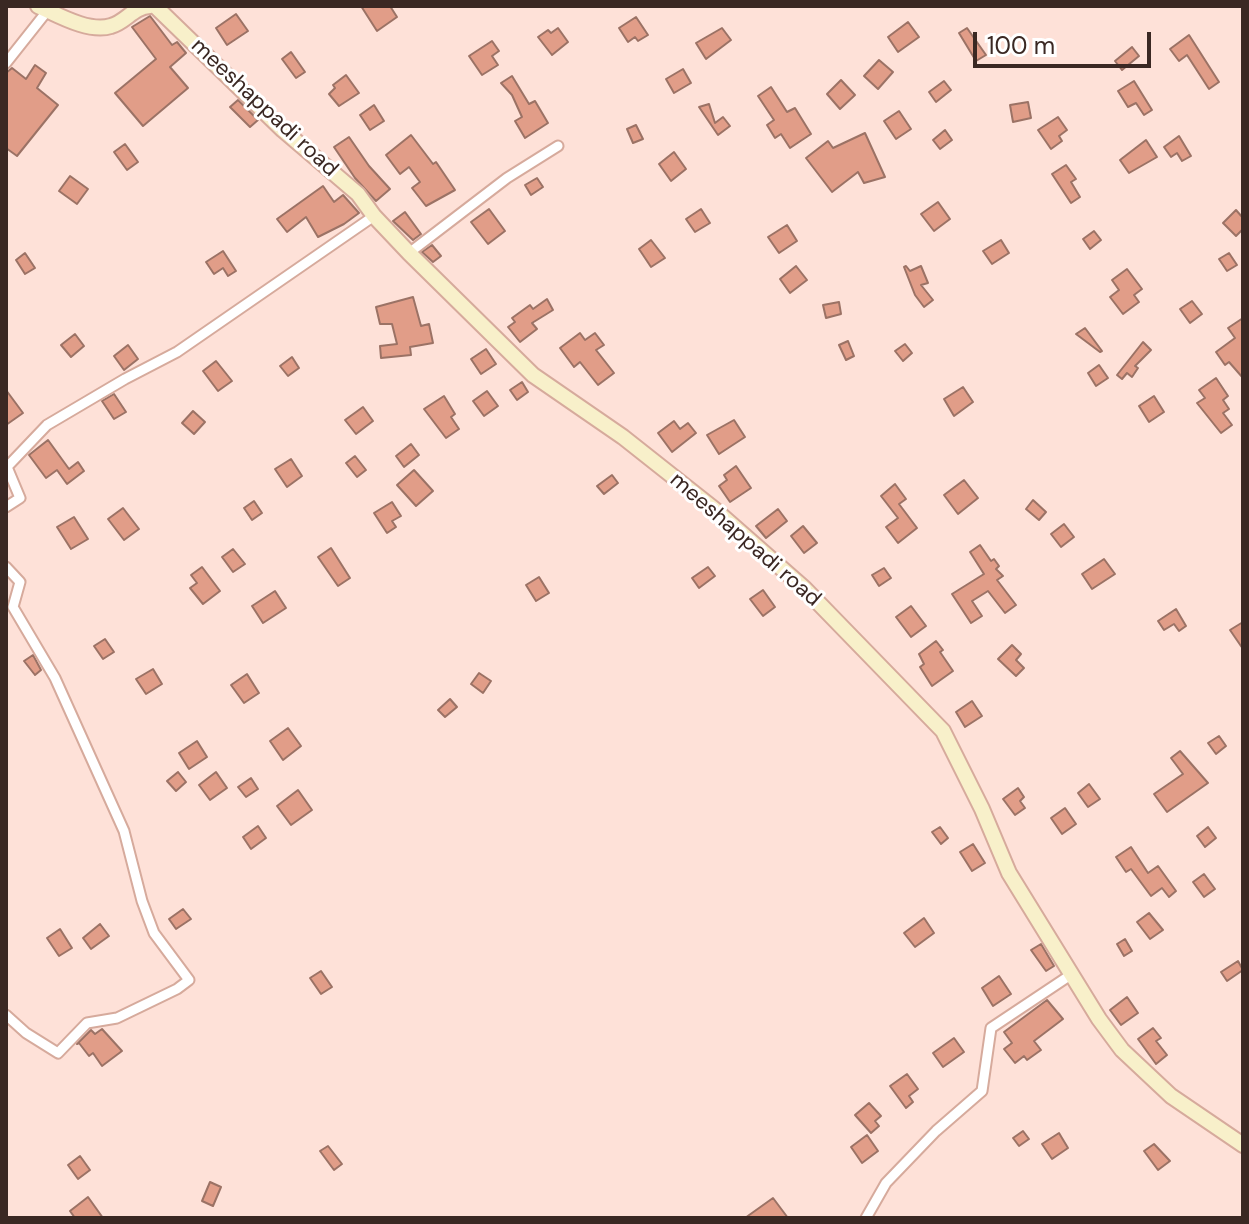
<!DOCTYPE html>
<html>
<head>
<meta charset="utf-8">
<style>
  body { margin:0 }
  #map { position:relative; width:1249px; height:1224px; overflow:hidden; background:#fee1d8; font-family:"DM Sans",sans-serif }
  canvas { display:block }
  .frame { position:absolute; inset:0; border:8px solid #3a2823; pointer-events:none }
  .scale { position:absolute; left:973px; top:32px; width:178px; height:36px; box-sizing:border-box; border:4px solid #3a2823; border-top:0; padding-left:10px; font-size:24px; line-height:28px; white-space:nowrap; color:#3a2823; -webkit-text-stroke:6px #fff; paint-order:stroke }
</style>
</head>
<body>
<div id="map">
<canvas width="1249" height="1224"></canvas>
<div class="frame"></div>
<div class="scale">100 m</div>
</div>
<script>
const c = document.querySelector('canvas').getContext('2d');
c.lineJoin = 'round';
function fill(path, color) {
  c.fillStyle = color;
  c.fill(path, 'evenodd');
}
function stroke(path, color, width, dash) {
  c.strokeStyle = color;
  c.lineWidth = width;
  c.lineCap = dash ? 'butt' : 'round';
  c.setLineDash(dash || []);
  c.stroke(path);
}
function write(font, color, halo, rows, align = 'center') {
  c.font = font + ' "DM Sans",sans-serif';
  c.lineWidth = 6;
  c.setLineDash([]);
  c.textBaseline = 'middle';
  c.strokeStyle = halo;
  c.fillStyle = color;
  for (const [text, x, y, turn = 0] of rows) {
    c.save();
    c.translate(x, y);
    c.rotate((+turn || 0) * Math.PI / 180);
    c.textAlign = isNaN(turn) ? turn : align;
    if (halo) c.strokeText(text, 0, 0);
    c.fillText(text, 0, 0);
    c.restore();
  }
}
const building = new Path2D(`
  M361,6H390L397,17L377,31Z
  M236,14L248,31L227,45L216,28Z
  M150,16L172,45L177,42L186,53L170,67L188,88L143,126L115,93L156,59L132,27Z
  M636,17L648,35L638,41L635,37L628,42L619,28Z
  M908,22L919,37L898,52L888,37Z
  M558,28L568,42L552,55L538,37L548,30L551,33Z
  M722,28L731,40L706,59L696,43Z
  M967,28L986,55L976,61L959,33Z
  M1189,35L1219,82L1209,89L1187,55L1179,61L1170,49Z
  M492,41L499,51L492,56L498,65L482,75L469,56Z
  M1132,47L1139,56L1122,70L1115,61Z
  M291,52L305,72L296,78L282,59Z
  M879,60L893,72L878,89L864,76Z
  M35,65L46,73L37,88L58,105L17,156L6,148V73L12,68L26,79Z
  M683,69L691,83L674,93L666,79Z
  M346,75L359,93L339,106L329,94L335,88L333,85Z
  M512,76L529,104L535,101L548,123L525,138L515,121L522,117L512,95L501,83Z
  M841,80L855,95L840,109L827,94Z
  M944,81L951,90L936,102L929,92Z
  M1134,81L1152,110L1144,115L1136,103L1128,107L1118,91Z
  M771,87L787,112L795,108L811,134L790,148L781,134L775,138L767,125L774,120L758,96Z
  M238,100L258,120L250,127L230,107Z
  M1028,102L1031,118L1013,122L1010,105Z
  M709,104L715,123L723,117L730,126L718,135L699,107Z
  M374,105L384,121L370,130L360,115Z
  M899,111L911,129L896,139L884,121Z
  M1058,117L1067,130L1059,136L1062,141L1051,149L1038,130Z
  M636,125L643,139L633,143L627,129Z
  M945,130L952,140L940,149L933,140Z
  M865,133L885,177L864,183L858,172L832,192L806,158L828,141L833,148Z
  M411,135L433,164L436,162L455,190L426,206L412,188L420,182L409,167L400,174L386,155Z
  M1179,136L1191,156L1182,161L1177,153L1171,157L1164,147Z
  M349,137L369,166L390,189L376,201L355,178L334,147Z
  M1146,140L1157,157L1129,173L1120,160Z
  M125,144L138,162L127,170L114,152Z
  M674,152L686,169L671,181L659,164Z
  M1066,165L1076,179L1071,182L1080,197L1071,203L1052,174Z
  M70,176L88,189L77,204L59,191Z
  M537,178L543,187L531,195L525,185Z
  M323,186L334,202L343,195L359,213L344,224L318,237L306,217L287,232L277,219Z
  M938,202L950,219L934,231L921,214Z
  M489,209L505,231L488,244L471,222Z
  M701,209L710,223L695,232L686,219Z
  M1236,210L1243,218V229L1236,236L1223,223Z
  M405,212L421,234L413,240L393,221Z
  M787,225L797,241L779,253L768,237Z
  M1094,231L1101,240L1090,249L1083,239Z
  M651,240L665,258L651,267L639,249Z
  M1001,240L1009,253L992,264L983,251Z
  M432,245L441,256L433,262L422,252Z
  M223,251L236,271L228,276L223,268L214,274L206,262Z
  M25,253L35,268L25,274L16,260Z
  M1229,253L1237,265L1227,271L1219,259Z
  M796,266L807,280L790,293L780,279Z
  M906,266L910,271L921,266L928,283L921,285L933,300L924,307L915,295L904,267Z
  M1127,269L1142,289L1134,295L1139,302L1123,314L1110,297L1119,290L1112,280Z
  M413,297L421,326L429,324L433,343L410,347L411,355L381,358L380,346L397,344L392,324H380L376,307Z
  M547,299L553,310L532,323L537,329L520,342L508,327L515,322L512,318L530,305L533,309Z
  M1192,301L1202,314L1190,323L1180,309Z
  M839,302L841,314L826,318L823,305Z
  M1243,318V378L1229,362L1225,365L1216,352L1235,338L1228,328Z
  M1085,328L1102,351L1100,352L1076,334Z
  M580,333L585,340L595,333L604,345L596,350L614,373L598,385L580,362L574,367L560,348Z
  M75,334L84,346L71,357L61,345Z
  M848,341L854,356L846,360L839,345Z
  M1143,342L1151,350L1135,366L1138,368L1132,377L1127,373L1122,379L1117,375Z
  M905,344L912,353L903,361L895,351Z
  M128,345L138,359L124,370L114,356Z
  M486,349L496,364L481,374L471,359Z
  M292,357L299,368L288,376L280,366Z
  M216,361L232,381L218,391L203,371Z
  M1099,365L1108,378L1096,386L1088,373Z
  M1216,378L1228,396L1223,400L1229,409L1223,413L1232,425L1221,433L1197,403L1205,398L1199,390Z
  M522,382L528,392L517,400L510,390Z
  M963,387L973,402L954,416L944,399Z
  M6,390L23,413L6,425Z
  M487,391L498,406L484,416L473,401Z
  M114,394L126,412L114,419L102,401Z
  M444,396L455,414L451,417L459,429L446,438L424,409Z
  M1154,396L1164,412L1149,422L1139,406Z
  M363,407L373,421L356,434L345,420Z
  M193,411L205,422L194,434L182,423Z
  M734,420L745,437L719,454L707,435Z
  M674,421L680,429L688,423L696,433L672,452L658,433Z
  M48,440L69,469L78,462L84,471L67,484L57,470L46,478L29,455Z
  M411,444L419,455L404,467L396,456Z
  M355,456L366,470L357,477L346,463Z
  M291,459L302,476L287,487L275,469Z
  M736,466L751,488L730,502L719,486L727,480L724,475Z
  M414,470L433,491L416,506L397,485Z
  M612,475L618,483L604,494L597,486Z
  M964,480L978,498L958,514L944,495Z
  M895,484L906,499L899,504L917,528L898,543L886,527L898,518L881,496Z
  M1033,500L1046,512L1039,520L1026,509Z
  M254,501L262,513L252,520L244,508Z
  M392,502L401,516L392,521L396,527L387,533L374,513Z
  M123,508L139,529L124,540L108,519Z
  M778,509L787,521L766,538L756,526Z
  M74,517L88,539L71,549L57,527Z
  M1064,524L1074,537L1061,547L1051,534Z
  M803,526L817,543L804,553L791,536Z
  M980,545L991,561L994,559L999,566L996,569L1003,576L997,580L1016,605L1005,613L988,591L972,601L982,616L971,623L952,594L984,574L970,552Z
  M331,548L350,578L338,586L318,557Z
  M233,549L245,564L233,572L222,557Z
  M1104,559L1115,574L1092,589L1082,574Z
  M202,567L220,591L203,604L190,588L197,583L191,575Z
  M708,567L715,576L699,588L692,578Z
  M884,568L891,578L879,586L872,575Z
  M539,577L549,593L536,601L526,585Z
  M763,590L775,607L763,616L750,599Z
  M275,591L286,608L263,623L252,606Z
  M911,606L926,626L911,637L896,617Z
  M1176,609L1186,626L1179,631L1174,624L1164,630L1158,621Z
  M1243,622V649L1230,630Z
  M105,639L114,652L103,659L94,646Z
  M936,641L943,650L940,652L953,671L932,686L920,667L924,664L919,654Z
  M1012,645L1021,654L1016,660L1024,668L1016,676L998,659Z
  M33,655L41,670L35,675L24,661Z
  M153,669L162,684L146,694L136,679Z
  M479,673L491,681L483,693L471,684Z
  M247,674L259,693L244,703L231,685Z
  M450,699L457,707L445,717L438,710Z
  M972,701L982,716L965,727L956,712Z
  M288,728L301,746L283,760L270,741Z
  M1219,736L1226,746L1216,754L1208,743Z
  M197,741L207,757L189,769L179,753Z
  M1180,751L1208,783L1167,812L1154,794L1183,774L1171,758Z
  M178,772L186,782L176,791L167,781Z
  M216,772L227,788L210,800L199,785Z
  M251,778L258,789L246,797L238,787Z
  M1089,784L1100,799L1088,807L1078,793Z
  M1018,788L1024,797L1020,801L1025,808L1015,815L1003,799Z
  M298,790L312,810L291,825L277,806Z
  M1065,808L1076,824L1062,834L1051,818Z
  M258,826L266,838L251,849L243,837Z
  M940,827L948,838L941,844L932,832Z
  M1208,827L1216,838L1205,847L1197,836Z
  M973,844L985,863L972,871L960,852Z
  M1131,847L1148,873L1158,866L1176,891L1169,897L1162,888L1151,896L1131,869L1126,872L1116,857Z
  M1204,874L1215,889L1204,897L1193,882Z
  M183,909L191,919L176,929L169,919Z
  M1149,913L1163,930L1150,939L1137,922Z
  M924,918L934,933L915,947L904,933Z
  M100,924L109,936L91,949L83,938Z
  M60,929L72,948L59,956L47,938Z
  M1125,939L1132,951L1124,956L1117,944Z
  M1041,944L1054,966L1046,971L1031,950Z
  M1238,961L1243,970L1227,981L1221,972Z
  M321,971L332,987L321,994L310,978Z
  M999,976L1011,994L993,1006L982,988Z
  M1127,997L1138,1013L1121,1025L1110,1010Z
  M1047,1000L1063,1019L1034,1041L1041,1050L1027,1060L1024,1056L1015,1063L1004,1049L1012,1043L1004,1032Z
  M1153,1028L1161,1038L1156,1041L1167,1055L1156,1064L1138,1039Z
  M102,1029L122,1051L102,1066L93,1053L89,1056L79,1043L77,1044L91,1030L95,1034Z
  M954,1038L964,1052L943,1067L933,1053Z
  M907,1074L918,1089L909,1096L913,1102L906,1108L890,1086Z
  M869,1103L881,1116L875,1121L879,1126L871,1133L855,1115Z
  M1023,1131L1029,1139L1019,1146L1013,1138Z
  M1059,1133L1068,1148L1052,1159L1042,1144Z
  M867,1135L878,1151L862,1163L851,1147Z
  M1154,1144L1170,1161L1158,1170L1144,1151Z
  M328,1146L342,1164L334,1170L320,1151Z
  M80,1156L90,1170L78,1179L68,1165Z
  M210,1182L221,1187L213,1206L202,1201Z
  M88,1197L103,1218H75L70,1211Z
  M773,1198L788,1218H745Z`);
fill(building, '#e19d88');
stroke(building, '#9b7265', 2);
const street = new Path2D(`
  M6,63L48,10
  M409,253L507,178L558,146
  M6,507L20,498L7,467L47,425L125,379L177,352L374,216
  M6,567L20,582L13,607L55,678L124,831L142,901L154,933L189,980L177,989L117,1018L87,1023L58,1053L26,1033L6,1015
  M866,1218L886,1183L936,1131L982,1091L991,1028L1072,974`);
const secondary = new Path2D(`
  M38,6C58,15 89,33 111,26C126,22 133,7 150,6
  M155,6L283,130L358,194L374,216L409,253L533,375L623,437L714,509L804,588L943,731L982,809L1009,873L1099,1019L1122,1050L1171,1096L1243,1145`);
stroke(street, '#d6aa9c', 13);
stroke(secondary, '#d6aa9c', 18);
stroke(street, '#fff', 9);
stroke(secondary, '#f8f0ca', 14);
write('22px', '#3a2823', '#fff', [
  ["meeshappadi road",264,108,43],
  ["meeshappadi road",745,540,41]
]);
</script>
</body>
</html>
